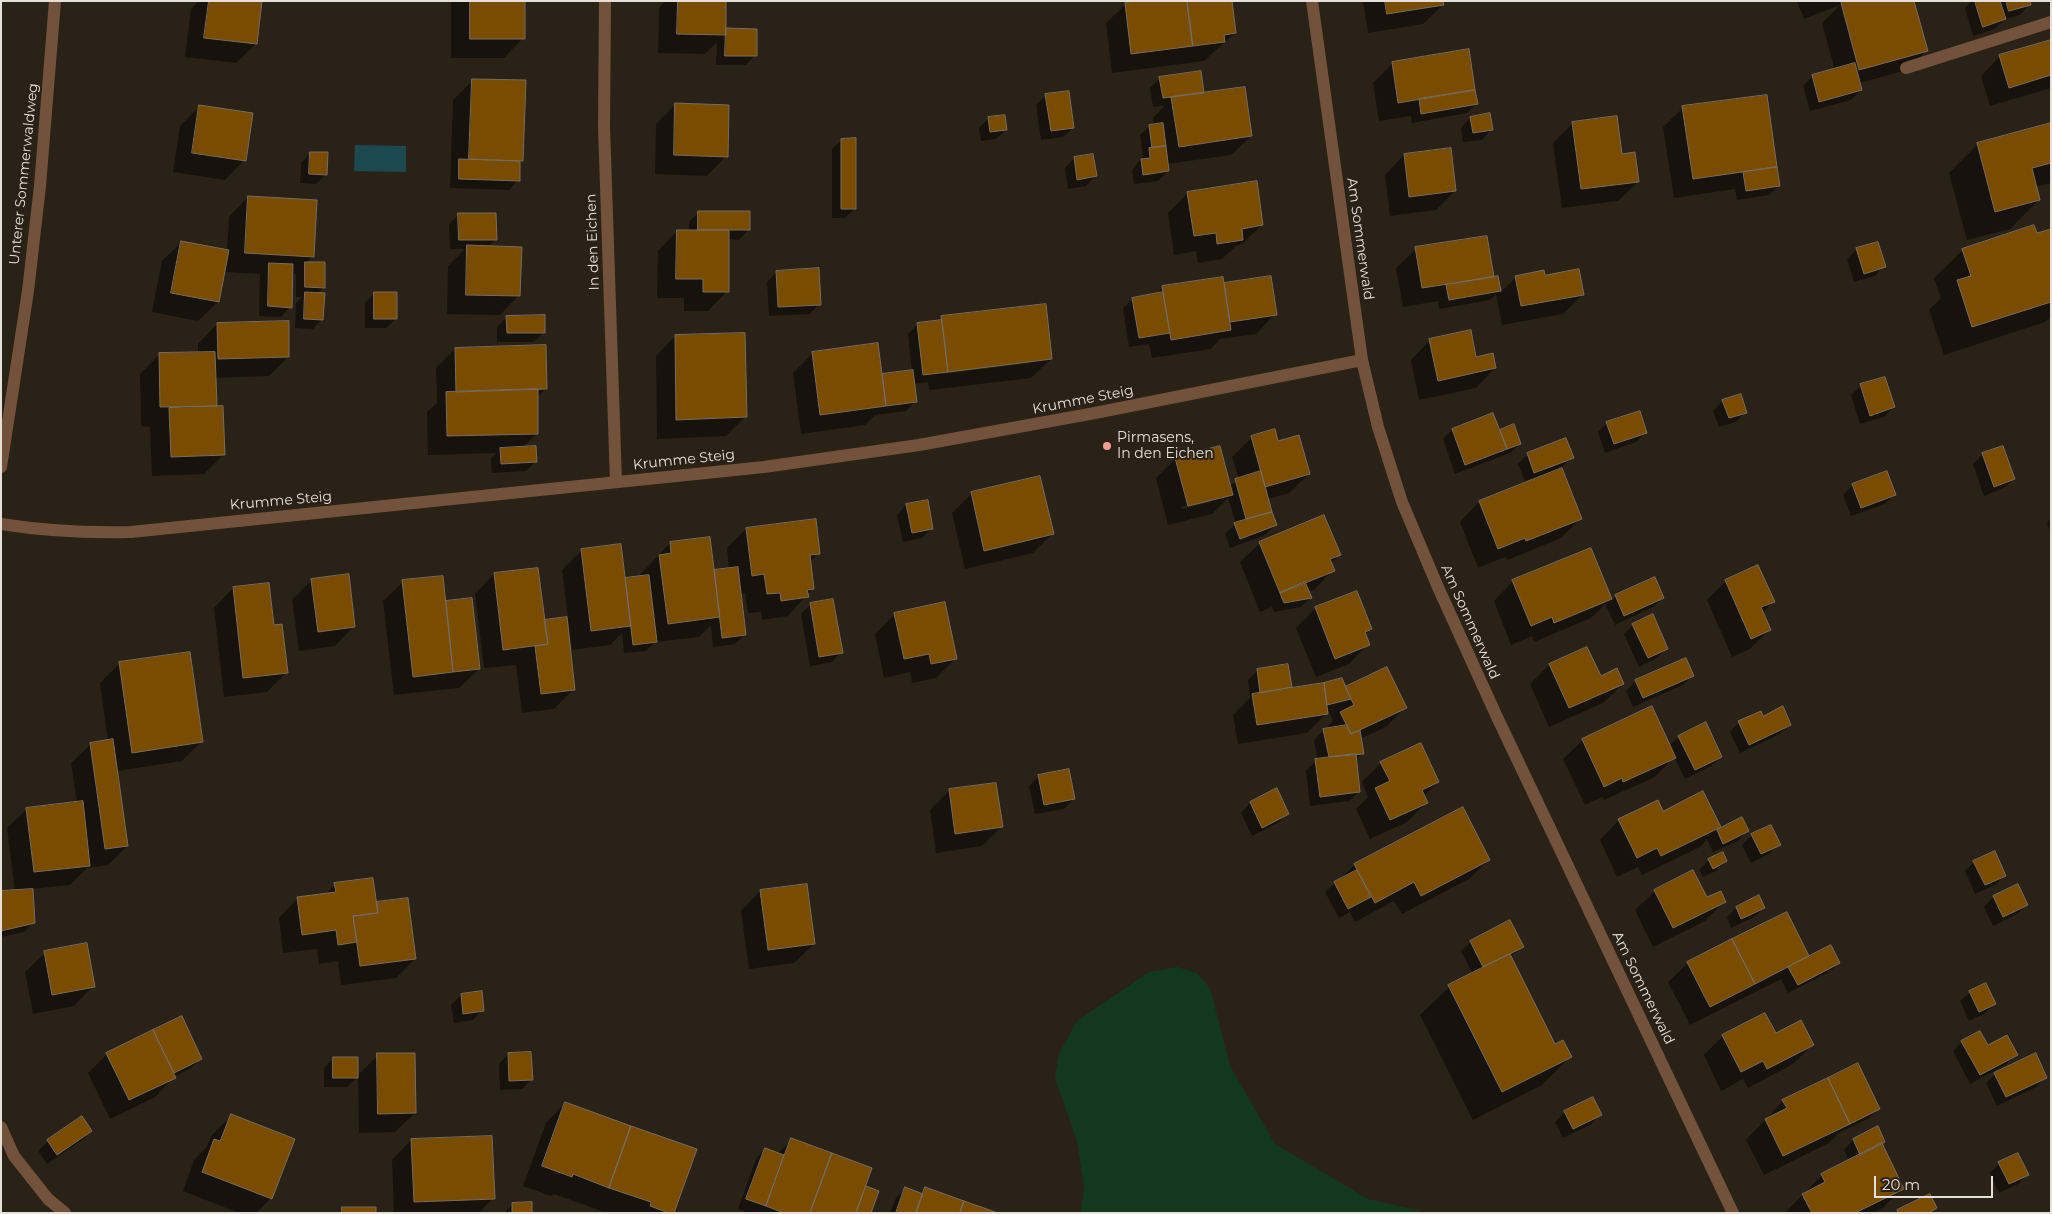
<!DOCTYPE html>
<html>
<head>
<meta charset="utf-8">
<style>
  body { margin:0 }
  #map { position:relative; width:2052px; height:1214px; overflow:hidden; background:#2b2217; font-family:Montserrat,sans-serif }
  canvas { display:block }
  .frame { position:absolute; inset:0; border:2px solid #e7e0d9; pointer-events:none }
  .scale { position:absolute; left:1874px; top:1176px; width:119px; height:22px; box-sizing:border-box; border:2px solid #e7e0d9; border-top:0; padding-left:6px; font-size:15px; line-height:18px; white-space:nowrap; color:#e7e0d9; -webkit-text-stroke:4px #2b2217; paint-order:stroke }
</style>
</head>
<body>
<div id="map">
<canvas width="2052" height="1214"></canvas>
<div class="frame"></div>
<div class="scale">20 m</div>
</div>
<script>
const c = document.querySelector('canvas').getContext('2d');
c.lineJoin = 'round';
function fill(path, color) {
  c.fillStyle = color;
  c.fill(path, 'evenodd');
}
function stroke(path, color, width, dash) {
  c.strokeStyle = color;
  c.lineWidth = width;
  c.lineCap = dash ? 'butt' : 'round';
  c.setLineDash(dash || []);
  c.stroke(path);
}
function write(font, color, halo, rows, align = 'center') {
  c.font = font + ' Montserrat,sans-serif';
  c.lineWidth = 4;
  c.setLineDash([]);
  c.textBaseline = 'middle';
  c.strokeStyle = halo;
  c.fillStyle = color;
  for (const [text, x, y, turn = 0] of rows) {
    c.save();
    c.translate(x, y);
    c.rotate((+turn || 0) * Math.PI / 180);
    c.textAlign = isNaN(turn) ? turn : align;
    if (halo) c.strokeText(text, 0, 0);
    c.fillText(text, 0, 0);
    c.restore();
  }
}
fill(new Path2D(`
  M1177,967L1197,973L1210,988L1230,1066L1275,1144L1368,1199L1421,1211L1422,1213H1081L1084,1188L1077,1141L1055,1078L1059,1054L1077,1021L1149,972Z`), '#12391e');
fill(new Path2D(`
  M355,145L406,146V172L354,171Z`), '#1c4850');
fill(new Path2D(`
  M199,1H261L256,44L236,63L185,57L191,9Z
  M451,1H524L523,38L504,58H451Z
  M665,1H725L724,32L755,55L746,65H716L717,42L705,54L658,53L659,8Z
  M1128,1H1230L1235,33L1204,61L1112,73L1106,23L1126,4L1128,3Z
  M1363,1H1442L1443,5L1423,24L1368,33Z
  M1797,1H1913L1927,50L1907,70L1859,83L1861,90L1851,100L1810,111L1803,86L1813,76L1835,70L1822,23L1840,5L1804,19Z
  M1972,1H2028L2029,5L2020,15L2005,19L1995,29L1973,36L1965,8Z
  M2051,41V88L1990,106L1981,76L2000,56Z
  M1393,63L1476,104L1467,113L1412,123L1411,116L1379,121L1373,83Z
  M1160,78L1251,136L1231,155L1167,164L1168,171L1158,181L1134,184L1132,170L1143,156L1140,135L1150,126L1154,125L1153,118L1164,106L1153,107L1150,88Z
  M473,80L522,161L518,164V180L509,190L450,188L453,100Z
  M1046,95L1073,128L1063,137L1041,140L1036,105Z
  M1766,96L1779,186L1769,195L1737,200L1735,189L1674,198L1663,127L1683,108Z
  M676,104L726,156L707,176L655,174L656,124Z
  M200,106L244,160L225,180L173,172L180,126Z
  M989,118L1006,130L996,139L981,141L979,128Z
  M1470,118L1491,130L1482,140L1463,142L1461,128Z
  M1572,124L1621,155L1638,182L1618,201L1562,208L1553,143Z
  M2051,125V183L2035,187L2039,200L2010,229L1967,240L1949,173L1978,144Z
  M842,140L855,208L845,218H832V149Z
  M310,153L326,174L316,184L300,183L301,163Z
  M1404,155L1455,191L1436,210L1390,216L1385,175Z
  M1074,158L1095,176L1086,186L1068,189L1065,168Z
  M1188,193L1262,225L1242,244L1236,246L1222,259L1198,263L1196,251L1174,255L1168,213Z
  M248,197L312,257L306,263L324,287L317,294L322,319L313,329L295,328L296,303L302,297H296V273L292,276L290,307L281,317L259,316L260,274L226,272V266H224L218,302L198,321L152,312L162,261L182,242L227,251L229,217Z
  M699,212L748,230L739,240L728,239L727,291L708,311H684V298H657L658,251L677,231H689V222Z
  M459,214L495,240L488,247L519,295L500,315L447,314L448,266L465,249H450L449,224Z
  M2051,230V316L2045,322L1944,355L1929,310L1941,298L1934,278L1963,250L2036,235Z
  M1416,249L1493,278L1497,277L1500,293L1516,277L1544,276L1583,294L1563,314L1502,325L1496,294L1490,300L1439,309L1438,301L1403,307L1396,268Z
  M1857,249L1884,266L1875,276L1854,282L1847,259Z
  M777,272L819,304L810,314L769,316L767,282Z
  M1270,277L1275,314L1256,334L1220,339L1211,349L1152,358L1149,344L1129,347L1123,308L1133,299L1155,295L1163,288L1223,285Z
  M374,294L396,319L386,328H365V303Z
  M507,317L544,332L534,342H497V327Z
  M942,317L1051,359L1031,378L929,390L928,382L913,384L916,401L906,411L875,415L865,425L801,434L793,373L813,353L881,376L912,372L908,334L917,325L937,322ZM1031,360V363L942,374V371Z
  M217,324L288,357L269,376L215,378L216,407L223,455L204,474L152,476L150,427L141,426L140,374L159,355L198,354V344Z
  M675,336L745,417L726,436L657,439L656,356Z
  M1430,340L1475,358L1495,368L1476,388L1419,400L1411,360Z
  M455,349L546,389L536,398L537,433L522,448L536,461L526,471L492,473L491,458L497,453L428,455L427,412L437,403L436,368Z
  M1861,386L1893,407L1884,417L1860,424L1851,395Z
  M1723,401L1745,412L1736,422L1719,427L1713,411Z
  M1607,423L1645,433L1636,442L1605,453L1598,432Z
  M1513,425L1520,444L1510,453L1455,474L1443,439L1452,430L1499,431Z
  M1252,437L1309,474L1289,493L1268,499L1275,525L1265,535L1230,548L1225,534L1236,524L1228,498L1212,514L1168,525L1156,478L1175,459L1230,486L1239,479L1232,457ZM1211,499V502L1182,509L1181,507Z
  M1528,454L1572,458L1561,468L1581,518L1561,538L1507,560L1505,557L1478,568L1460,522L1479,502L1534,481L1533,478L1525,481L1518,464Z
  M1983,454L2014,479L2004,488L1984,496L1973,464Z
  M1887,473L1895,494L1885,504L1851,516L1843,495L1852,486Z
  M972,493L1053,533L1033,553L965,569L952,513Z
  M906,505L932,529L922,538L903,542L897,515Z
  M2051,519V533L2047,523Z
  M746,529L818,553L810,562L813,588L788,616L762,620L761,612L748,613L745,593L740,594L745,634L735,644L713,647L711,625L699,637L655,642L646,651L624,653L622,633L610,645L572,650L562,570L582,550L624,581L640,577V575L651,563L670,543L713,572L729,570L727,548Z
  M1260,543L1339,554L1331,563L1333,570L1314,590L1308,592L1310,598L1301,607L1274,612L1272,607L1260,612L1240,562Z
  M1591,549L1611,601L1616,596L1663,598L1653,607L1615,625L1605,604L1591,618L1534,642L1532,636L1511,645L1494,601L1513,581Z
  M494,574L543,622L574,689L554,709L522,713L516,665L484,668L475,594Z
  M312,580L354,626L335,646L299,651L292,600Z
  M1726,581L1773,602L1762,613L1769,630L1750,649L1732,657L1707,600Z
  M403,582L444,602L471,599L479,669L459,688L394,695L383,601Z
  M268,585L273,626L287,672L267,692L224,697L214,608L233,588Z
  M811,604L841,652L832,662L810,666L801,614Z
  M1316,608L1370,629L1365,635L1368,644L1349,664L1316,677L1296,628Z
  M895,614L955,659L936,678L912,683L910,672L884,678L875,634Z
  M1633,625L1667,648L1657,658L1639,667L1624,634Z
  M120,663L201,742L182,761L117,771L127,846L108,865L87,868L70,885L32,889L33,923L24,932L1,937V892L15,891L7,828L27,809L77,803L71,763L91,744L108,741L100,683Z
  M1549,665L1600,677L1623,684L1603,703L1549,727L1530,684Z
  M1257,671L1291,687L1288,690L1322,686L1324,684L1345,688L1405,708L1386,727L1360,739L1363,753L1355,761L1359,792L1349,801L1310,806L1306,770L1318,760L1314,740L1333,721L1327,707V713L1307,733L1238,744L1233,715L1250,698L1248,680Z
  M1692,676L1683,685L1633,707L1626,691L1636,681Z
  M1762,717L1790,724L1780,734L1740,753L1730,732L1739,722Z
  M1679,737L1721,757L1711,766L1685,779L1674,757L1655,777L1604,800L1602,797L1585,805L1563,759L1583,740L1669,746Z
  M1381,763L1438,782L1424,796L1427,802L1407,822L1370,839L1356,809L1368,797L1362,782Z
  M1039,776L1074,799L1064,809L1035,814L1029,786Z
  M950,790L1001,827L982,846L936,853L930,810Z
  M1276,790L1287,813L1278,823L1252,836L1241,813L1250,803Z
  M1662,812L1719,827L1715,832L1742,819L1747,831L1738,841L1713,852L1707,839L1700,847L1642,875L1638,867L1617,877L1600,840L1619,820Z
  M1771,826L1779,844L1769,854L1751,863L1742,845L1752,835Z
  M1489,860L1469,879L1402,914L1394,901L1355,922L1350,912L1339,918L1325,892L1355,865Z
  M1709,860L1726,861L1716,871L1703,877L1699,870Z
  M1974,862L2005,875L1995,885L1975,894L1965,871Z
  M335,884L375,903L415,959L396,978L341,985L338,961L319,964L317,949L283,953L279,918L298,898L325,895Z
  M2018,885L2027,905L2017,914L1993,926L1984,907L1993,897Z
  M760,891L814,944L794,963L749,969L741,911Z
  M1655,891L1706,899L1725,901L1705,921L1653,947L1635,910Z
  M1736,908H1764L1754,917L1731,928L1727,917Z
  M1786,913L1809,958L1839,963L1829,972L1788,993L1781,979L1690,1025L1668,982L1688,963Z
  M1471,942L1522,947L1510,957L1554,1046L1570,1057L1542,1085L1473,1120L1420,1015L1449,987L1473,974L1461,951Z
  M45,953L93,986L74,1006L33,1014L25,972Z
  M1970,992L1994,1004L1984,1014L1969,1021L1960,1001Z
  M481,993L482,1010L473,1020L454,1023L451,1005L461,995Z
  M181,1017L201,1059L191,1068L174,1077L155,1097L110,1119L88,1073L107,1054Z
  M1775,1035L1812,1045L1793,1064L1748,1088L1743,1079L1721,1091L1704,1055L1723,1036Z
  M1962,1042L1988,1047L2016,1054L2007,1064L1970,1084L1953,1051Z
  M508,1054L531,1080L522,1089L500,1090L499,1064Z
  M378,1055L415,1113L395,1132L359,1133L358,1076L347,1087H324V1068L334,1058L357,1076Z
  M1995,1074L2045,1078L2036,1087L1997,1106L1986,1083Z
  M1783,1101L1878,1109L1869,1118L1839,1133L1829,1143L1764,1175L1746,1140Z
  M565,1103L673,1213H607L554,1194L551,1196L523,1186L546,1123Z
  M1565,1112L1600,1115L1590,1125L1563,1138L1555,1122Z
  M231,1116L271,1198L256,1213H239L183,1191L194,1160L206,1148L212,1135Z
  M82,1118L91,1131L81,1141L47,1164L38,1151L48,1141Z
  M1877,1128L1881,1145L1902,1188L1883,1208L1873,1213H1785L1822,1175L1849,1161L1844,1150L1853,1140Z
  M411,1140L493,1198L479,1213H394L392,1160Z
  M791,1140L862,1192L866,1188L869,1213H749L738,1209L756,1159L765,1149L777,1154Z
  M1999,1164L2027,1175L2018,1184L1999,1193L1990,1173Z
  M926,1188L994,1213H890L896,1198L905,1189L920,1194Z
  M513,1204L531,1213H504Z`), '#0007');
const building = new Path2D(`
  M209,1H262L257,44L204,38Z
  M470,1H525V39H470Z
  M678,1H726V35L677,34Z
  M1137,1H1187L1193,46L1131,54L1125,3Z
  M1187,1H1232L1236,33L1224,35L1225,42L1193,46Z
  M1385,1H1443L1444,5L1387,14Z
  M1846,1H1914L1928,51L1859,70L1841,3Z
  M1975,1H2000L2006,19L1983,27Z
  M2006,1H2030L2031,5L2009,11Z
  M726,28L757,29V56H725Z
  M2051,40V75L2009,88L1999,55Z
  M1469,49L1475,90L1398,103L1392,62Z
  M1855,63L1862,90L1819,102L1812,75Z
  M1201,71L1204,93L1163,98L1159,77Z
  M472,79L526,80L523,161L469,159Z
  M1245,87L1252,136L1179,147L1171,97Z
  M1475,90L1478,104L1421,114L1419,99Z
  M1069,91L1074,128L1051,131L1045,94Z
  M1767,95L1777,167L1693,179L1682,106Z
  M675,103L729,105L728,157L674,155Z
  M199,105L253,113L246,161L192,153Z
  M1490,113L1493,130L1473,133L1470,117Z
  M1005,115L1007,130L990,132L988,117Z
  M1617,116L1622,154L1635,152L1639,182L1581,189L1572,122Z
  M1163,123L1166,146L1152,148L1149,125Z
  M2051,123V163L2032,168L2040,200L1995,212L1977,143Z
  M856,138V209H841V139Z
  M1166,146L1169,171L1143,175L1141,159L1150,158L1149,148Z
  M1451,148L1456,191L1409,197L1404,154Z
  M310,152H328L327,175L309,174Z
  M1093,154L1097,176L1077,180L1074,157Z
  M459,159L520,161V181L459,179Z
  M1777,167L1780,186L1746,191L1743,172Z
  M1257,181L1263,225L1242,229L1243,240L1217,244L1216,233L1194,236L1187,192Z
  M248,196L317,200L314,257L245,253Z
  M698,211H750V230H698Z
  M458,213H496L497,240H459Z
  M2034,225L2037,233L2051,229V302L1972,327L1957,280L1971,276L1962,249Z
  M677,230H729V292H703V279H676Z
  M1487,236L1494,277L1422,288L1415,247Z
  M181,241L229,250L219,302L171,293Z
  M1878,242L1886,267L1864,274L1856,248Z
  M467,245L522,247L520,296L466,295Z
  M305,262H325V288L305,287Z
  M269,263L293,264L292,308L268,306Z
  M819,268L821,305L778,307L776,271Z
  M1579,269L1584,295L1521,306L1515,276L1544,270L1545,275Z
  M1271,276L1277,315L1230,322L1224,283Z
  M1498,276L1501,291L1449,300L1446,285Z
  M1223,277L1231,330L1171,340L1162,286Z
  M305,292L325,293L323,320L304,319Z
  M374,292H397V319H374Z
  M1163,292L1170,333L1139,338L1132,298Z
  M1046,304L1052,359L948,372L941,316Z
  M545,315V333H507L506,316Z
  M942,320L948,372L923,375L917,323Z
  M289,321V357L218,359L217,323Z
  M1471,330L1476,357L1493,353L1496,368L1438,381L1429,339Z
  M745,333L747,417L676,420L675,335Z
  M878,343L886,406L820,415L812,352Z
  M546,345L547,389L456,392L455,348Z
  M215,352L217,406L160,407L159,353Z
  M913,370L917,402L886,406L882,374Z
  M1885,377L1895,407L1870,416L1860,384Z
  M538,389V434L447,436L446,392Z
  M1741,394L1747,413L1729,418L1722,400Z
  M223,406L225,455L171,457L169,408Z
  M1640,411L1647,433L1614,444L1606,422Z
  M1493,413L1507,449L1465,465L1452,429Z
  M1514,424L1521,444L1507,449L1500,430Z
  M1275,429L1278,441L1299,435L1310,474L1265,487L1251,436Z
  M1566,438L1574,458L1534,473L1527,453Z
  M536,446L537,462L501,464L500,448Z
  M1220,446L1233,495L1188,506L1175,458Z
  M2003,446L2015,479L1994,487L1982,453Z
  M1562,468L1582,519L1526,541L1525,538L1498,549L1479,501Z
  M1261,471L1272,512L1246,519L1235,479Z
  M1887,471L1896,495L1861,508L1852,484Z
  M1040,476L1054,534L984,551L971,492Z
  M928,500L933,529L912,533L906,504Z
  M1272,512L1277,525L1240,539L1234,523Z
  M1324,515L1341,555L1330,559L1335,571L1280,593L1259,542Z
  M816,519L820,554L810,555L814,589L807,590L809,597L781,601L780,593L767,594L764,574L752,576L746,528Z
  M710,537L720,617L668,624L659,555L671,553L670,542Z
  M621,544L631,626L591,631L581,549Z
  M1591,548L1612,599L1554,623L1552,617L1531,626L1512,580Z
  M1758,565L1775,602L1761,607L1771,630L1751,639L1725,580Z
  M738,567L746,635L722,638L714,570Z
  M538,568L548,644L503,650L494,573Z
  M349,574L355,627L318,632L311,579Z
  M649,575L657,642L633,645L625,578Z
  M443,576L453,672L413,677L402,580Z
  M1655,577L1664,598L1624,616L1615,595Z
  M1305,582L1312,598L1284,603L1280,593Z
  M269,583L274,625L282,624L288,673L243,678L233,587Z
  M1357,591L1372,629L1365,632L1370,645L1335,659L1315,607Z
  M472,598L480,669L453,672L446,601Z
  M833,599L843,653L819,657L810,603Z
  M945,602L957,659L931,664L929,654L904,659L894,613Z
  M1653,614L1668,649L1648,658L1632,624Z
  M567,617L575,690L541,694L535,646L548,644L544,620Z
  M1587,647L1601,676L1617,668L1624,684L1569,708L1549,664Z
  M190,652L203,742L132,753L119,662Z
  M1686,658L1694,676L1643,698L1635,680Z
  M1288,664L1292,687L1260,693L1257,669Z
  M1387,667L1407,708L1351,734L1340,712L1354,705L1345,687Z
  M1342,678L1351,699L1327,705L1324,683Z
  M1324,683L1328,714L1257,725L1252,694Z
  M1652,706L1676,758L1623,782L1622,778L1604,787L1582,739Z
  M1783,706L1791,725L1749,745L1738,721L1761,711L1763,716Z
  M1706,722L1722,757L1695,770L1678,736Z
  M1347,725L1351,734L1360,730L1364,754L1329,757L1323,729Z
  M113,739L128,846L105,849L90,743Z
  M1421,743L1439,782L1422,790L1428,803L1390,820L1375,788L1390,781L1380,762Z
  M1356,754L1360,792L1320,797L1315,759Z
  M1069,769L1075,799L1044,805L1038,775Z
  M996,783L1003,827L955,834L949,789Z
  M1277,788L1289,814L1262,828L1250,802Z
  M1703,791L1721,827L1661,856L1657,848L1637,858L1618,819L1658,800L1663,811Z
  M83,801L90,866L34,872L26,808Z
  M1463,807L1490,860L1421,896L1414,882L1375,903L1354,864Z
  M1742,817L1749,831L1723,844L1717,830Z
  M1771,825L1781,845L1761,854L1751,834Z
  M1995,851L2006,876L1985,885L1973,861Z
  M1723,852L1727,861L1713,869L1708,859Z
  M1357,870L1371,897L1348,909L1334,882Z
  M1693,870L1707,897L1721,891L1726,902L1673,928L1654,890Z
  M373,878L378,913L353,916L357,942L338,945L336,930L302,935L297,897L336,892L334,883Z
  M807,884L815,944L768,950L760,890Z
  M2018,884L2028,905L2003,917L1993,896Z
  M33,889L35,923L1,931V891Z
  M1759,895L1765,908L1741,919L1736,907Z
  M408,898L416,959L360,966L353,916L378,913L376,902Z
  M1787,912L1809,956L1755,984L1732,939Z
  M1510,920L1524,947L1483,967L1470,941Z
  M1732,939L1755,984L1710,1007L1687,962Z
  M87,943L95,987L52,995L44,951Z
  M1831,945L1840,963L1798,985L1788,967Z
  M1510,954L1555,1044L1563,1040L1572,1057L1502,1092L1448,985Z
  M1986,983L1996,1004L1979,1012L1969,991Z
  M482,991L484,1011L463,1014L461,994Z
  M1765,1013L1776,1033L1801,1020L1814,1045L1767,1069L1763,1061L1741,1072L1722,1035Z
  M182,1016L202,1059L174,1073L153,1030Z
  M153,1030L176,1078L129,1100L106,1053Z
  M1980,1031L1988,1045L2007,1035L2018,1055L1980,1075L1961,1041Z
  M531,1052L533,1080L509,1081L508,1053Z
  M377,1053H415L416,1113L378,1114Z
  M2036,1053L2047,1078L2006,1097L1994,1073Z
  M333,1057H358V1078H333Z
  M1858,1063L1880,1109L1850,1124L1828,1078Z
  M1828,1078L1850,1124L1783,1156L1765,1119L1787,1108L1782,1100Z
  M1593,1097L1602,1115L1573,1129L1564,1111Z
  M565,1102L631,1126L609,1188L573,1174L572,1177L542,1166Z
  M231,1114L295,1139L272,1199L202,1172L214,1139L220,1141Z
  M82,1116L92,1131L57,1155L47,1140Z
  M631,1126L697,1149L674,1213H669L650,1206L651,1202L609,1188Z
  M1878,1126L1885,1142L1860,1155L1853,1139Z
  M492,1136L495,1199L414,1202L411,1139Z
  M791,1138L832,1153L810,1213H784L766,1206Z
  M1882,1143L1904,1189L1855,1213H1812L1802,1194L1825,1182L1821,1174Z
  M765,1148L784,1155L766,1206L746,1199Z
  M832,1153L872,1168L856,1213H810Z
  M2018,1153L2029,1175L2009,1184L1998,1162Z
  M866,1186L879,1191L871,1213H856Z
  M905,1187L923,1194L916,1213H896Z
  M925,1187L964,1201L960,1213H916Z
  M1930,1194L1937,1208L1929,1213H1898L1897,1210Z
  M964,1201L998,1213H960Z
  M532,1202V1213H512V1203Z
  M342,1207H376V1213H342Z`);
fill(building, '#794c00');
stroke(building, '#776c5f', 1);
stroke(new Path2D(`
  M605,1L604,127L616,482
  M1312,1L1362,360L1378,427L1402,502L1437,585L1497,717L1733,1213
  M1906,68L2051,22
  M1,467L28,291L40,186L55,1
  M1,524C45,531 87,533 131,532L764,467L919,445L1095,413L1362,360
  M1,1127L14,1156L48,1199L65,1213`), '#73523c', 12);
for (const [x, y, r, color] of [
  [1107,446,5,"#f59c95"]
]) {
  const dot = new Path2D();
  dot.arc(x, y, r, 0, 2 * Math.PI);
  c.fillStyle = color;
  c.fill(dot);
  stroke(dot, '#2b2217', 2);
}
write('14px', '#e7e0d9', '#2b2217', [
  ["Unterer Sommerwaldweg",24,174,-84],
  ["Am Sommerwald",1360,239,82],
  ["In den Eichen",593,242,-92],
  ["Krumme Steig",1083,400,-11],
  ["Krumme Steig",684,460,-6],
  ["Krumme Steig",281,501,-5],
  ["Am Sommerwald",1470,622,66],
  ["Am Sommerwald",1643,988,64]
]);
write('14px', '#e7e0d9', '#2b2217', [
  ["Pirmasens,",1117,438],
  ["In den Eichen",1117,454]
], 'left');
</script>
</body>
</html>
